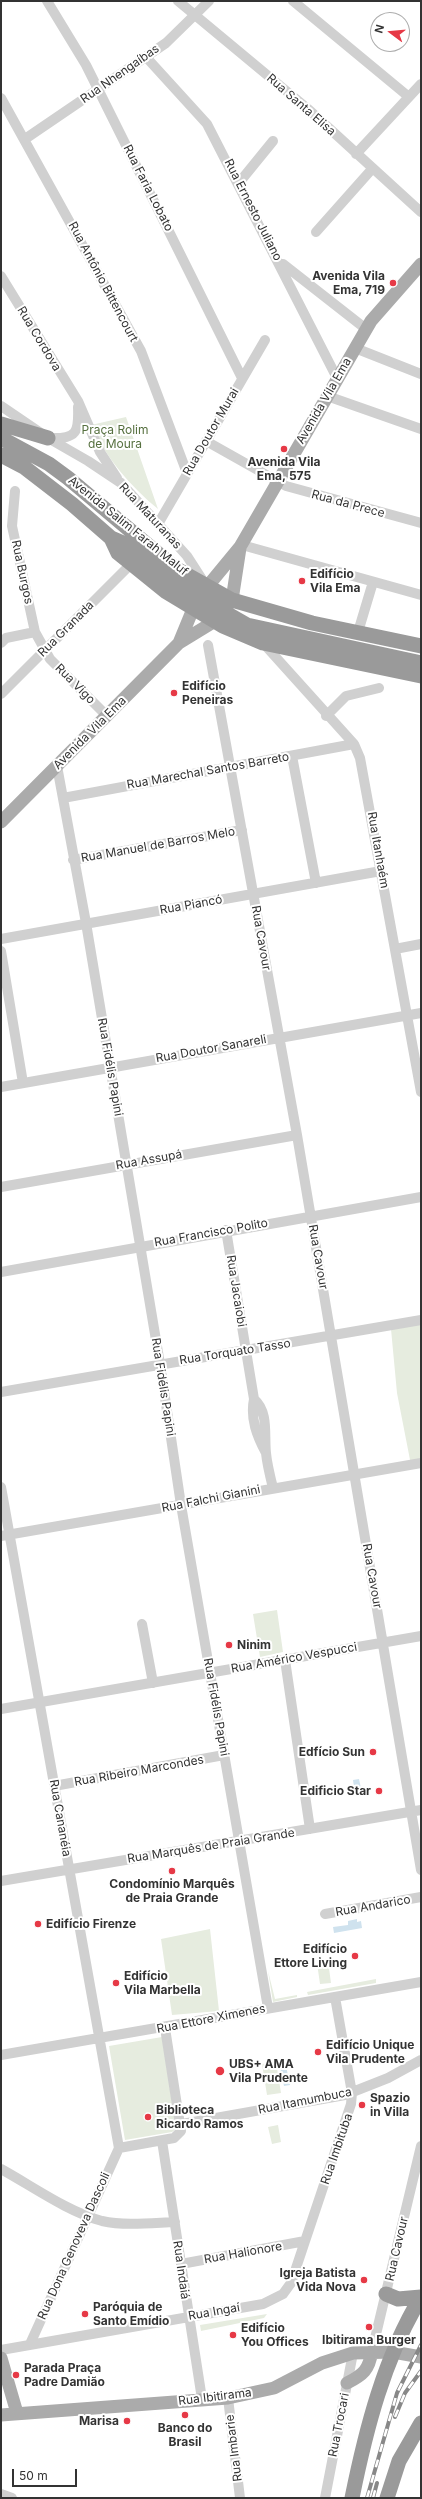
<!DOCTYPE html>
<html>
<head>
<meta charset="utf-8">
<style>
  body { margin:0 }
  #map { position:relative; width:422px; height:2499px; overflow:hidden; background:#fff; font-family:Inter,sans-serif }
  canvas { display:block }
  .frame { position:absolute; inset:0; border:2px solid #333; pointer-events:none }
  .north { position:absolute; left:370px; top:12px; width:40px; height:40px; box-sizing:border-box; background:#fff; border:1px solid #adadad; border-radius:50%; rotate:286deg; font-size:11px; font-weight:700; line-height:16px; text-align:center; color:#333 }
  .north::after { content:''; display:block; margin:auto; width:14px; height:18px; background:#e63946; clip-path:polygon(50% 0,100% 100%,50% 72%,0 100%) }
  .scale { position:absolute; left:12px; top:2469px; width:65px; height:18px; box-sizing:border-box; border:2px solid #333; border-top:0; padding-left:5px; font-size:12px; line-height:14px; white-space:nowrap; color:#333; -webkit-text-stroke:3px #fff; paint-order:stroke }
</style>
</head>
<body>
<div id="map">
<canvas width="422" height="2499"></canvas>
<div class="frame"></div>
<div class="north">N</div>
<div class="scale">50 m</div>
</div>
<script>
const c = document.querySelector('canvas').getContext('2d');
c.lineJoin = 'round';
function fill(path, color) {
  c.fillStyle = color;
  c.fill(path, 'evenodd');
}
function stroke(path, color, width, dash) {
  c.strokeStyle = color;
  c.lineWidth = width;
  c.lineCap = dash ? 'butt' : 'round';
  c.setLineDash(dash || []);
  c.stroke(path);
}
function write(font, color, halo, rows, align = 'center') {
  c.font = font + ' Inter,sans-serif';
  c.lineWidth = 4;
  c.setLineDash([]);
  c.textBaseline = 'middle';
  c.strokeStyle = halo;
  c.fillStyle = color;
  for (const [text, x, y, turn = 0] of rows) {
    c.save();
    c.translate(x, y);
    c.rotate((+turn || 0) * Math.PI / 180);
    c.textAlign = isNaN(turn) ? turn : align;
    if (halo) c.strokeText(text, 0, 0);
    c.fillText(text, 0, 0);
    c.restore();
  }
}
fill(new Path2D(`
  M126,417L158,509C130,486 106,458 91,425Z
  M421,1323V1463L411,1465L397,1393L391,1329Z
  M277,1610L283,1652L260,1657L253,1614Z
  M210,1929L219,2011L172,2015L161,1939Z
  M328,1961L331,1983L320,1984L317,1963Z
  M268,1971L275,1999L297,1995V1997L273,2002Z
  M376,1979V1983L308,1995L307,1992Z
  M162,2037L176,2129L172,2132L125,2140L109,2046Z
  M276,2062L281,2093L267,2095L262,2064Z
  M278,2125L281,2142L272,2144L268,2127Z
  M267,2314L264,2318L201,2331L200,2325Z`), '#e6ecdf');
fill(new Path2D(`
  M359,1779L362,1793L355,1794L353,1780Z
  M357,1919V1922L361,1921L362,1928L334,1933L333,1927L348,1925V1921Z
  M286,2066L290,2085L284,2086L280,2067Z`), '#cfe2ee');
stroke(new Path2D(`
  M47,1L86,65L242,378
  M178,1L308,109L421,212
  M293,1L409,97
  M146,57L207,124L337,378
  M1,98L141,351L187,473
  M25,139L166,43L209,1
  M356,154L421,84
  M238,184L273,141
  M316,232L372,169
  M283,264L366,329
  M1,276L78,401L100,452L117,478
  M355,348L421,374
  M327,396L421,429
  M1,406L48,438L88,461L121,483L187,556L205,584
  M50,438C77,439 79,432 78,407
  M206,441L286,486L421,523
  M15,491L12,526L35,632L50,659L107,716
  M158,524L265,340
  M242,545L421,595
  M358,632L373,582
  M1,643L6,638L35,632
  M263,643L354,744L360,758L421,1092
  M208,645L297,1135L421,1870
  M1,694L131,564
  M326,716L346,696L379,688
  M292,756L316,883
  M57,766L86,923L160,1364L181,1505L268,2008
  M63,798L354,744
  M73,860L242,830
  M1,939L381,871
  M395,949L421,944
  M1,951L23,1083
  M1,1087L421,1013
  M1,1187L297,1135
  M226,1230L254,1399C250,1419 257,1436 266,1453
  M1,1272L421,1197
  M1,1392L421,1320
  M254,1399C269,1412 264,1435 266,1453C267,1464 270,1476 273,1488
  M1,1487L119,2148
  M1,1536L421,1463
  M142,1624L153,1683
  M285,1660L310,1829
  M1,1709L421,1636
  M54,1786L224,1755
  M1,1881L421,1810
  M325,1914L421,1897
  M1,2055L421,1982
  M182,2124L345,2095L388,2078L421,2060
  M162,2141L202,2399
  M119,2148L174,2138L181,2131L165,2028
  M1,2169C32,2186 68,2212 102,2221C125,2226 151,2223 175,2222
  M181,2264L305,2241
  M30,2344L119,2148
  M1,2350L263,2304L283,2294L291,2283L351,2104L352,2093L335,1997
  M372,2351L421,2146
  M228,2398L240,2498
  M1,2494L12,2498
  M325,2498L353,2353`), '#d0d0d0', 10);
stroke(new Path2D(`
  M179,643L193,609L207,587L240,547L371,321L421,264
  M1,822L179,643L215,621L232,600L240,548
  M1,2358L17,2413
  M347,2383C363,2375 369,2370 372,2351
  M1,2415L228,2398L274,2388L322,2363L353,2353L393,2352L421,2357`), '#ababab', 13);
stroke(new Path2D(`
  M1,424L48,438
  M1,438L49,464L68,478L175,568L232,600L312,623L421,646
  M1,455L24,467L72,504L111,538L118,553L165,591L223,626L263,643L421,676
  M111,538L125,544L170,581L247,625L421,663
  M386,2294L398,2299L421,2297
  M352,2498C366,2429 384,2358 421,2297
  M387,2498L399,2461L421,2423`), '#9a9a9a', 15);
const rail = new Path2D(`
  M395,2417L405,2393L421,2371
  M367,2498L397,2393L421,2345
  M373,2498L377,2483`);
stroke(rail, '#888', 4);
stroke(rail, '#fff', 2.5, [8]);
for (const [x, y, r, color] of [
  [393,283,4,"#e63946"],
  [284,449,4,"#e63946"],
  [302,581,4,"#e63946"],
  [174,693,4,"#e63946"],
  [229,1645,4,"#e63946"],
  [373,1752,4,"#e63946"],
  [379,1791,4,"#e63946"],
  [172,1871,4,"#e63946"],
  [38,1924,4,"#e63946"],
  [355,1956,4,"#e63946"],
  [116,1983,4,"#e63946"],
  [318,2052,4,"#e63946"],
  [220,2071,5,"#e63946"],
  [362,2105,4,"#e63946"],
  [148,2117,4,"#e63946"],
  [364,2280,4,"#e63946"],
  [85,2314,4,"#e63946"],
  [369,2327,4,"#e63946"],
  [233,2335,4,"#e63946"],
  [16,2375,4,"#e63946"],
  [185,2415,4,"#e63946"],
  [127,2421,4,"#e63946"]
]) {
  const dot = new Path2D();
  dot.arc(x, y, r, 0, 2 * Math.PI);
  c.fillStyle = color;
  c.fill(dot);
  stroke(dot, '#fff', 1.5);
}
write('12px', '#333', '#fff', [
  ["Rua Nhengaíbas",120,74,-35],
  ["Rua Santa Elisa",301,105,41],
  ["Rua Faria Lobato",148,188,63],
  ["Rua Ernesto Juliano",253,210,63],
  ["Rua Antônio Bittencourt",103,282,62],
  ["Rua Cordova",39,339,59],
  ["Avenida Vila Ema",324,401,-60],
  ["Rua Doutor Murai",211,432,-60],
  ["Rua da Prece",348,504,15],
  ["Rua Maturanas",150,516,47],
  ["Avenida Salim Farah Maluf",128,526,39],
  ["Rua Burgos",22,572,78],
  ["Rua Granada",66,629,-45],
  ["Rua Vigo",75,684,45],
  ["Avenida Vila Ema",90,733,-45],
  ["Rua Marechal Santos Barreto",208,771,-10],
  ["Rua Manuel de Barros Melo",158,845,-10],
  ["Rua Itanhaém",378,850,80],
  ["Rua Piancó",191,905,-10],
  ["Rua Cavour",261,938,80],
  ["Rua Doutor Sanareli",211,1049,-10],
  ["Rua Fidélis Papini",110,1067,80],
  ["Rua Assupá",149,1160,-10],
  ["Rua Francisco Polito",211,1233,-10],
  ["Rua Cavour",318,1257,80],
  ["Rua Jacaiobi",236,1291,81],
  ["Rua Torquato Tasso",235,1352,-9],
  ["Rua Fidélis Papini",163,1387,81],
  ["Rua Falchi Gianini",211,1499,-11],
  ["Rua Cavour",372,1576,80],
  ["Rua Américo Vespucci",294,1658,-10],
  ["Rua Fidélis Papini",216,1707,80],
  ["Rua Ribeiro Marcondes",139,1771,-10],
  ["Rua Cananéia",60,1818,80],
  ["Rua Marquês de Praia Grande",211,1846,-9],
  ["Rua Andarico",373,1906,-10],
  ["Rua Ettore Ximenes",211,2019,-11],
  ["Rua Itamumbuca",305,2101,-11],
  ["Rua Imbituba",337,2149,-71],
  ["Rua Dona Genoveva Dascoli",74,2246,-66],
  ["Rua Cavour",397,2249,-77],
  ["Rua Halionore",243,2253,-10],
  ["Rua Indaiá",181,2270,82],
  ["Rua Ingaí",214,2312,-10],
  ["Rua Ibitirama",215,2397,-7],
  ["Rua Trocari",339,2425,-79],
  ["Rua Imbarie",234,2448,-97]
]);
write('bold 12px', '#333', '#fff', [
  ["Avenida Vila",385,276,"right"],
  ["Ema, 719",385,290,"right"],
  ["Avenida Vila",284,462,"center"],
  ["Ema, 575",284,476,"center"],
  ["Edifício",310,574],
  ["Vila Ema",310,588],
  ["Edifício",182,686],
  ["Peneiras",182,700],
  ["Ninim",237,1645],
  ["Edfício Sun",365,1752,"right"],
  ["Edificio Star",371,1791,"right"],
  ["Condomínio Marquês",172,1884,"center"],
  ["de Praia Grande",172,1898,"center"],
  ["Edifício Firenze",46,1924],
  ["Edifício",347,1949,"right"],
  ["Ettore Living",347,1963,"right"],
  ["Edifício",124,1976],
  ["Vila Marbella",124,1990],
  ["Edifício Unique",326,2045],
  ["Vila Prudente",326,2059],
  ["UBS+ AMA",229,2064],
  ["Vila Prudente",229,2078],
  ["Spazio",370,2098],
  ["in Villa",370,2112],
  ["Biblioteca",156,2110],
  ["Ricardo Ramos",156,2124],
  ["Igreja Batista",356,2273,"right"],
  ["Vida Nova",356,2287,"right"],
  ["Paróquia de",93,2307],
  ["Santo Emídio",93,2321],
  ["Edifício",241,2328],
  ["You Offices",241,2342],
  ["Ibitirama Burger",369,2340,"center"],
  ["Parada Praça",24,2368],
  ["Padre Damião",24,2382],
  ["Marisa",119,2421,"right"],
  ["Banco do",185,2428,"center"],
  ["Brasil",185,2442,"center"]
], 'left');
write('12px', '#56703f', '#fff', [
  ["Praça Rolim",115,430],
  ["de Moura",115,444]
]);
</script>
</body>
</html>
